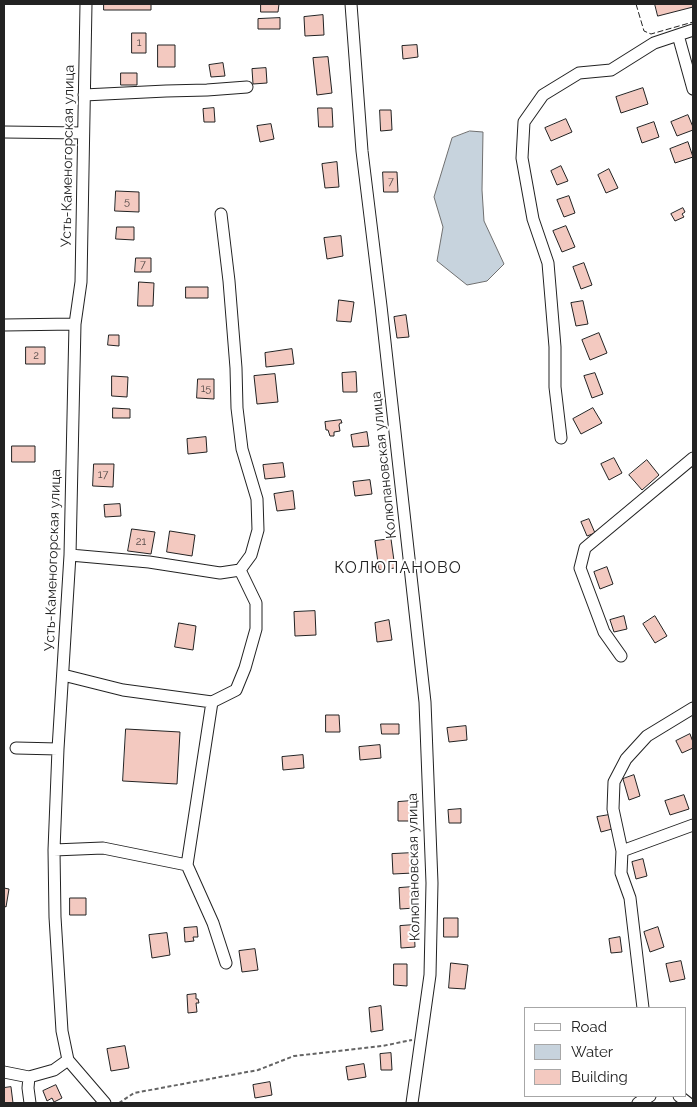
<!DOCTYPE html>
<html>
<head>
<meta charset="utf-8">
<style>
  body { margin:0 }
  #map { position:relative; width:697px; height:1107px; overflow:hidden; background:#fff; font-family:Raleway,sans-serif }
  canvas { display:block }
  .frame { position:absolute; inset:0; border:5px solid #222; pointer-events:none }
  .legend { position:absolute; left:524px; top:1007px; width:162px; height:90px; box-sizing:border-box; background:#fff; border:1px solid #a7a7a7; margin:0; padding:6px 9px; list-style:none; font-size:15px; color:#222 }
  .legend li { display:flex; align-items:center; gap:10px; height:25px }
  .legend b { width:25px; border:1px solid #a7a7a7 }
</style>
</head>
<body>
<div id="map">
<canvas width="697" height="1107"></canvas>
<div class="frame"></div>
<ul class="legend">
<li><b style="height:6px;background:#fff"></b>Road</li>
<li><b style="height:14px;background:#c7d3dd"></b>Water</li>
<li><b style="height:14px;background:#f3c9c0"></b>Building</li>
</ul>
</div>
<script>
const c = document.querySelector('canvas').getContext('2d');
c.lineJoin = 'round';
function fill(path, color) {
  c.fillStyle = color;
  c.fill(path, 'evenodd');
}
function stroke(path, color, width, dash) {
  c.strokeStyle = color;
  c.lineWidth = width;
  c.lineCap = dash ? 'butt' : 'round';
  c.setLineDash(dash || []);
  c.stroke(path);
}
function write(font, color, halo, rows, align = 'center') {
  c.font = font + ' Raleway,sans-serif';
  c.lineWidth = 4;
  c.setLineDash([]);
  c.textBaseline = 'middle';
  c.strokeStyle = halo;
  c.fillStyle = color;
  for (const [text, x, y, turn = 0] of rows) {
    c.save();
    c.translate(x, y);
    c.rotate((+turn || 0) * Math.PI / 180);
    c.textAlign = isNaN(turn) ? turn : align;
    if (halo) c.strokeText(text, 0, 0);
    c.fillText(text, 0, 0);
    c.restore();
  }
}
const water = new Path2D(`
  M470,131L483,132L482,190L484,221L504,264L487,281L467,285L437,261L443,227L434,197L452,138Z`);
fill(water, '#c7d3dd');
stroke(water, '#6f6f6f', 1);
const building = new Path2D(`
  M104,4H151V10H104Z
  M261,4H279L278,12H261Z
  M655,4H693V7L658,16Z
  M323,15L324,35L305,36L304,17Z
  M280,18V29H258V19Z
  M132,33H146V53H132Z
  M158,45H175V67H158Z
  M417,45L418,57L403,59L402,46Z
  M328,57L332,93L317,95L313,58Z
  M223,63L225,76L211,77L209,65Z
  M266,68L267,83L253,84L252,69Z
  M121,73H137V85H121Z
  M643,88L648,104L621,113L616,97Z
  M214,108L215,122H204L203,109Z
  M318,108H332L333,127H319Z
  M380,110H391L392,130L381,131Z
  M688,115L693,127V130L677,136L671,122Z
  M566,119L572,132L551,141L545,128Z
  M654,122L659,137L642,143L637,128Z
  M271,124L274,139L260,142L257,126Z
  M688,142L693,157L675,163L670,149Z
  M337,162L339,187L325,188L322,164Z
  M561,166L568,181L557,185L551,171Z
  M609,169L618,188L606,193L598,175Z
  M383,172H397L398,192H384Z
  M116,191L139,192V212L115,211Z
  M569,196L575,213L564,217L557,200Z
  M683,208L685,212L682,214L684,217L675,221L671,214Z
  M566,226L575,247L562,252L553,231Z
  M117,227H134V240L116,239Z
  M341,236L343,256L327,259L324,238Z
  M136,258H151V272H135Z
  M584,263L592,285L581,289L573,267Z
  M139,282L154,283L153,306H138Z
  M186,287H208V298H186Z
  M339,300L354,302L351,322L337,321Z
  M583,301L588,324L576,326L571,303Z
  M406,315L409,337L397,338L394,317Z
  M599,333L607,353L590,360L582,340Z
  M109,335H119V346L108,345Z
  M26,347H45V364H26Z
  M292,349L294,364L266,367L265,353Z
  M356,372L357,392H343L342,373Z
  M595,373L603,394L592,398L584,376Z
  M275,374L278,402L257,404L254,376Z
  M112,376L128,377L127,397L112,396Z
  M198,379H214V399L197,398Z
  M113,408L130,409V418H113Z
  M593,408L602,423L581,434L573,419Z
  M341,420L342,423H340L339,425L340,431L334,432V436H330L328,430H326L325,422Z
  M367,432L369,446L353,447L351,435Z
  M206,437L207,452L188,454L187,439Z
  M12,446H35V462H12Z
  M614,458L622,473L609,480L601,464Z
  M647,460L659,475L642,490L629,475Z
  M283,463L285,477L265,479L263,465Z
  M94,464H114L113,487L93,486Z
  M370,480L372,494L355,496L353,482Z
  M293,491L295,509L277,511L274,494Z
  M120,504L121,516L105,517L104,505Z
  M589,519L595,533L587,536L581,522Z
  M132,529L155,532L151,554L128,551Z
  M170,531L195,535L192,556L167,552Z
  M391,539L395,568L379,570L375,541Z
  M607,567L613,584L600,589L594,572Z
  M315,611L316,635L295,636L294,612Z
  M624,616L627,629L614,632L610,620Z
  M655,616L667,636L655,643L643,624Z
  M389,620L392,640L377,642L375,623Z
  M179,623L196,626L193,650L175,647Z
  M326,715H339L340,732H326Z
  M381,724H399V734H382Z
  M466,726L467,740L449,742L447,728Z
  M126,729L180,732L177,784L123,781Z
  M690,734L693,742V748L682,753L676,741Z
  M380,745L381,758L360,760L359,747Z
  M303,755L304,768L283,770L282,757Z
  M634,775L640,796L629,800L623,779Z
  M684,795L689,809L670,815L665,801Z
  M411,801V821H398V802Z
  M461,809V823H449L448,810Z
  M609,815L612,829L601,832L597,817Z
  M413,853V873L393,874L392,854Z
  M643,859L647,876L636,879L632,862Z
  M413,887L415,908L400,909L399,888Z
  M4,888L9,889L6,907L4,906Z
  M70,898H86V915H70Z
  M444,918H458V937H444Z
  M414,925L415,947L401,948L400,926Z
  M197,927L198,937H193L194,941L185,942L184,928Z
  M658,927L664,947L650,952L644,932Z
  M167,933L170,955L152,958L149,935Z
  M620,937L622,952L611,953L609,939Z
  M255,949L258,970L242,972L239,951Z
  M681,961L685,979L670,982L666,964Z
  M451,963L468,965L465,989L449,988Z
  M394,964H407V986L394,985Z
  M196,994V999H198L199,1003H196L197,1012L188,1013L187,995Z
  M381,1006L383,1030L371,1032L369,1008Z
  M125,1046L129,1068L111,1071L107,1049Z
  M391,1053L392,1070H381L380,1054Z
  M364,1064L366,1077L348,1080L346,1067Z
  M270,1082L272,1095L255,1098L253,1085Z
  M56,1085L62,1098L54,1102L52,1098L47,1101L43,1091Z
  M11,1087L13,1103H4V1088Z`);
fill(building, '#f3c9c0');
stroke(building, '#222', 1);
const minor = new Path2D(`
  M86,4L81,282L75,324L70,555L58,749L54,850L55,917L62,1031L68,1060L105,1103
  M351,4L362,151L381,306L425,702L432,883L430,975L412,1103
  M678,35L693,89
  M84,95L166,91L207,90L247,87
  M4,132L83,133
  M4,325L75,324
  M561,438L555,387V347L548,263L533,219L522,158L524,122L543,95L579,73L611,70L654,43L693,30
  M70,555L149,562L220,573L240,570L251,555L258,530L257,499L242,449L237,408L236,368L229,281L221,214
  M621,656L604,632L580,568L585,548L693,458
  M212,702L236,690L245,668L256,629V603L240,570
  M16,748L58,749
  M54,850L103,848L187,865L212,702L123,690L63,675
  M622,851L693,825
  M187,865L213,923L226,963
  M643,1008L630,898L621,873L622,851L613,809L614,782L626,759L647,736L693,708
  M4,1072L29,1077L54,1070L68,1060
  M29,1077L28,1088L30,1103
  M679,1096L688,1103
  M638,1103L650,1096`);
stroke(minor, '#222', 13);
stroke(new Path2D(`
  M119,1103L134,1093L258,1070L294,1056L382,1046L412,1040`), '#646464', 2, [4, 2.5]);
stroke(minor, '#fff', 11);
stroke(new Path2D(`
  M636,4L644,31L651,34L693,22`), '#222', 1, [6, 2.5]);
write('11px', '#564c4a', null, [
  ["1",139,43],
  ["7",391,182],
  ["5",127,202],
  ["7",143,265],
  ["2",36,356],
  ["15",206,389],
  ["17",103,475],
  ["21",141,542]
]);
write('14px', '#222', '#fff', [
  ["Усть-Каменогорская улица",68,156,-89],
  ["Колюпановская улица",384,465,-96],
  ["Усть-Каменогорская улица",53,560,-88],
  ["Колюпановская улица",414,867,-91]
]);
c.letterSpacing = '1px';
write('16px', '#222', '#fff', [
  ["КОЛЮПАНОВО",398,568]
]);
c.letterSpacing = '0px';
</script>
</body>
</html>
